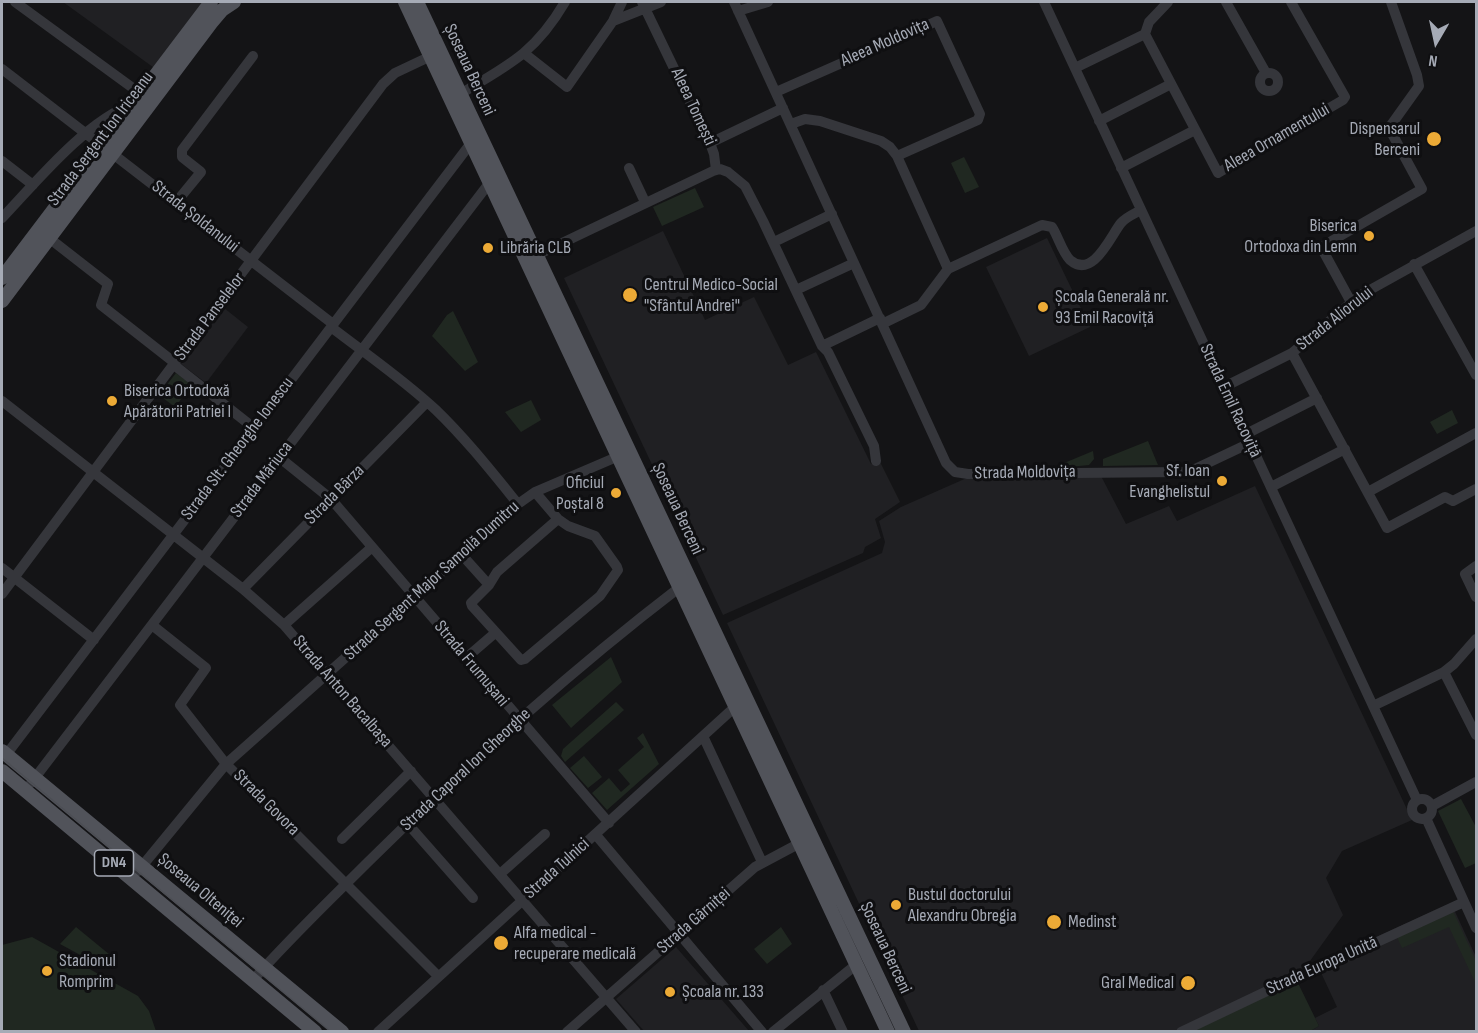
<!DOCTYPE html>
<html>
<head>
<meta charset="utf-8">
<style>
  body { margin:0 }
  #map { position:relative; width:1478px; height:1033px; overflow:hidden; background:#141416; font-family:"Sofia Sans Condensed",sans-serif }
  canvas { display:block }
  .frame { position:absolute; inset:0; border:3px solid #a6abb6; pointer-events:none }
  .north { position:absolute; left:1406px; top:12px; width:60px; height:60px; -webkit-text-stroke:4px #0f0f11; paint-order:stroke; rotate:189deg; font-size:16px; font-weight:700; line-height:24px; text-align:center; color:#a6abb6 }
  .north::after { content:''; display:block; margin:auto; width:21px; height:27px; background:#a6abb6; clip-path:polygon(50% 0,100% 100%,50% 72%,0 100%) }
</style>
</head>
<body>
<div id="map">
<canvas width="1478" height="1033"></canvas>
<div class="frame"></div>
<div class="north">N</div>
</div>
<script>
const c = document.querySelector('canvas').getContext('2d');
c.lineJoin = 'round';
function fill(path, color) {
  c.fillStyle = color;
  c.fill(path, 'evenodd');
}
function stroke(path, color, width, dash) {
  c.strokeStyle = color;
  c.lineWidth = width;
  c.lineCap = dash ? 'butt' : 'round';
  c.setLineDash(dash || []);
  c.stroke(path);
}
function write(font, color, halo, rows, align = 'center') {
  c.font = font + ' "Sofia Sans Condensed",sans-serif';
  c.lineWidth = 6;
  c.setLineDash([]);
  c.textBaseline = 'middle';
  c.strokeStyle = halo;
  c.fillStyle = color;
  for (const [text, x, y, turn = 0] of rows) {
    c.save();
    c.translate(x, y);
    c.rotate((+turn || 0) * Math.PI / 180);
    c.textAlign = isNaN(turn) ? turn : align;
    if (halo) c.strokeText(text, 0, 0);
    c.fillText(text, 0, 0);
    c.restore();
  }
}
fill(new Path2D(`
  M63,2H206L157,70Z
  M663,231L705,320L754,297L788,365L816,352L871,464L879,460L900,502L875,519L881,538L865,547L863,553L723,615L564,278Z
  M1047,238L1090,327L1029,356L986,267Z
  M224,308L248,327L206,383L181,364Z
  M1101,476L1126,524L1169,506L1177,521L1255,486L1412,820L1342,851L1326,878L1343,915L1310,961L1312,966L1174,1031H919L727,623L882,553L885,542L879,521L901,507L969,477Z
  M1451,903L1476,957V1031L1313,1032L1312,1030L1319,1026L1315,1018L1337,1007L1317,964Z
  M676,947L709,985L749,1031H644L616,999Z`), '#202023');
fill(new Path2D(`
  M964,157L979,187L965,193L951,163Z
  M695,188L704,207L662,226L653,207Z
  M453,311L478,362L465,371L432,336L447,315Z
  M176,373L192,385L175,407L159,395Z
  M531,400L541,420L521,432L505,412Z
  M1452,410L1458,423L1437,434L1430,422Z
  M1148,441L1158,465L1103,466V459Z
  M1093,451L1094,459L1089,465L1058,468L1057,466Z
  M611,657L622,682L571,728L552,705Z
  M616,702L624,710L565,762L561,756L563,749Z
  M643,733L659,764L607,810L592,793L609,778L621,792L630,784L618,770L644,747L637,738Z
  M584,756L602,777L588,788L570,768Z
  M1461,799L1476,827V863L1465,868L1438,811Z
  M1453,911L1476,961V984L1449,927L1402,948L1397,937Z
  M76,927L115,959L106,969L60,944Z
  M781,927L792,944L767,964L754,949Z
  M32,937L138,996L149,1011L156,1031H2V945Z
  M1297,981L1319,1026L1312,1030L1313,1032H1190Z`), '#202821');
stroke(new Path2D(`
  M15,2L141,94
  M642,2L710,143L714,154L716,170
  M734,2L946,463L955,472L968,474L1182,472L1195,469L1250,443
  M1044,2L1417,800
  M1226,2L1266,73
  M738,11L768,2
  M613,21L661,2
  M1145,34L1218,173L1343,100L1345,97L1291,2
  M525,54L567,87L613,21L622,2
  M1075,68L1145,34L1149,22L1168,2
  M2,69L102,146
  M1260 82a9 9 0 1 1 18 0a9 9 0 1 1-18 0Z
  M776,92L937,21L980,114L978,120L897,156L890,147L881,141L820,121L805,119L791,124
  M460,94C509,65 535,53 565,2
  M1099,121L1171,84
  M710,143L783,108
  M113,154L333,324
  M897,156L948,269
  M2,161L33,185
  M629,168L645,202
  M1121,168L1195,130
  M174,201L178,200L201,172L182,157V150L253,56
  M2,218C39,179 84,123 134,103
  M49,238L108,284L101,305L175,363
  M774,242L832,214
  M537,255L713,171L720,169L728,172L745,186L763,221L822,346L828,352L874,446L876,461
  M1414,264L1476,375
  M796,290L854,263
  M1351,302L1321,247L1422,189L1389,128L1419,86L1417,75L1391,2
  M882,324L921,305L948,269L1042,225L1052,227C1058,236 1062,252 1070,260C1093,280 1111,235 1121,223C1126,217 1134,214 1141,210
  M331,327C366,354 404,380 436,410C466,439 492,472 518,504
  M822,346L880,318
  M1292,353L1387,528L1445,497L1453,501L1476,489
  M174,365L254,428
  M1224,387L1292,353L1359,296L1476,231
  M2,401L243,589L284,625L636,1032
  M1246,434L1317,398
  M280,458L331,499L609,823
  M1271,487L1345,449
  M535,492L558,519
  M1368,492L1476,433
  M558,519L568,526L595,536L617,567L618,570L600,596L525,659L521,660L472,606L471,603L489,585L497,572Z
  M462,555L489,585
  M1476,566L1465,574L1476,597
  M2,568L94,640
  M243,589L427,402
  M2,594L383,84L395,73L431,56
  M152,625L206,668L180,705L226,764L438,976
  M284,625L371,548
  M466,658L495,633
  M1444,672L1476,735
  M1373,706L1444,672L1454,664L1476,639
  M703,736L762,862
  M6,755L471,143
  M31,783L490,182
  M1412 809a10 10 0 1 1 20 0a10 10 0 1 1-20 0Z
  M1432,806L1476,782
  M1426,818L1476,928
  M407,823L473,898
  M596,835L762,1032
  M342,839L411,771
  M138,871L226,764L518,504L535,492L619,456
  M500,874L545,834
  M253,980C289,939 329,901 367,863C466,765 569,672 680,587
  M823,990L843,1032
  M378,1032L736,706
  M567,1032L755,867L800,843
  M773,1032L857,964
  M1181,1032L1328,962L1349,955L1464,902`), '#35363b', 10);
stroke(new Path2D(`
  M405,2L888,1032
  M417,2L904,1032
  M2,278L211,2
  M2,301L211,23L222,10L234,2
  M2,751L342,1032
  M2,771L315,1032`), '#51535a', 14);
stroke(new Path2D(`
  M2,758L331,1032`), '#4c4e54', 1.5);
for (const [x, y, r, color] of [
  [1434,139,8,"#ecaa36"],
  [1369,236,6,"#ecaa36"],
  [488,248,6,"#ecaa36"],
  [630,295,8,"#ecaa36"],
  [1043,307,6,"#ecaa36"],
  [112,401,6,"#ecaa36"],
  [1222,481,6,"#ecaa36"],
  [616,493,6,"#ecaa36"],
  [896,905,6,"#ecaa36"],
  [1054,922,8,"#ecaa36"],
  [501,943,8,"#ecaa36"],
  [47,971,6,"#ecaa36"],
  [1188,983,8,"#ecaa36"],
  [670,992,6,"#ecaa36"]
]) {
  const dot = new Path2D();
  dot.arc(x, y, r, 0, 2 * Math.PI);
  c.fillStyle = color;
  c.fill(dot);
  stroke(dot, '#0f0f11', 2);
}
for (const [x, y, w] of [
  [114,863,39]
]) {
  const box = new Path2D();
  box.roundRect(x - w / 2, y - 13, w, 26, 4.5);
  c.fillStyle = '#0f0f11';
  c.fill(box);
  stroke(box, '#a6abb6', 1.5);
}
write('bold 16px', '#a6abb6', null, [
  ["DN4",114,863]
]);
write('18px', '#a6abb6', '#0f0f11', [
  ["Aleea Moldovița",885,43,-24],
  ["Șoseaua Berceni",469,70,65],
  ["Aleea Tomești",693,107,65],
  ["Aleea Ornamentului",1277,138,-30],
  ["Strada Sergent Ion Iriceanu",101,139,-53],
  ["Strada Șoldanului",195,217,38],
  ["Strada Panselelor",210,317,-53],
  ["Strada Aliorului",1335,319,-38],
  ["Strada Emil Racoviță",1230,401,65],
  ["Strada Slt. Gheorghe Ionescu",238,449,-53],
  ["Strada Moldovița",1025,473,-1],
  ["Strada Măriuca",262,480,-53],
  ["Strada Bârza",335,495,-45],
  ["Șoseaua Berceni",677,509,65],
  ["Strada Sergent Major Samoilă Dumitru",432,581,-42],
  ["Strada Frumușani",471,664,50],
  ["Strada Anton Bacalbașa",342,692,49],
  ["Strada Caporal Ion Gheorghe",466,770,-43],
  ["Strada Govora",266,803,45],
  ["Strada Tulnici",557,869,-42],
  ["Șoseaua Olteniței",200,891,40],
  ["Strada Gârniței",694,921,-41],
  ["Șoseaua Berceni",885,948,65],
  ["Strada Europa Unită",1322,966,-24]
]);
write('18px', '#a6abb6', '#0f0f11', [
  ["Dispensarul",1420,129,"right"],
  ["Berceni",1420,150,"right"],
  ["Biserica",1357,226,"right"],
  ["Ortodoxa din Lemn",1357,247,"right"],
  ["Librăria CLB",500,248],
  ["Centrul Medico-Social",644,285],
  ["\"Sfântul Andrei\"",644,306],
  ["Școala Generală nr.",1055,297],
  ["93 Emil Racoviță",1055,318],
  ["Biserica Ortodoxă",124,391],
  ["Apărătorii Patriei I",124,412],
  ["Sf. Ioan",1210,471,"right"],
  ["Evanghelistul",1210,492,"right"],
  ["Oficiul",604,483,"right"],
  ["Poștal 8",604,504,"right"],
  ["Bustul doctorului",908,895],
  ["Alexandru Obregia",908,916],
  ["Medinst",1068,922],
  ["Alfa medical -",514,933],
  ["recuperare medicală",514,954],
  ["Stadionul",59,961],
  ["Romprim",59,982],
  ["Gral Medical",1174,983,"right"],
  ["Școala nr. 133",682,992]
], 'left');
</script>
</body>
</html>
